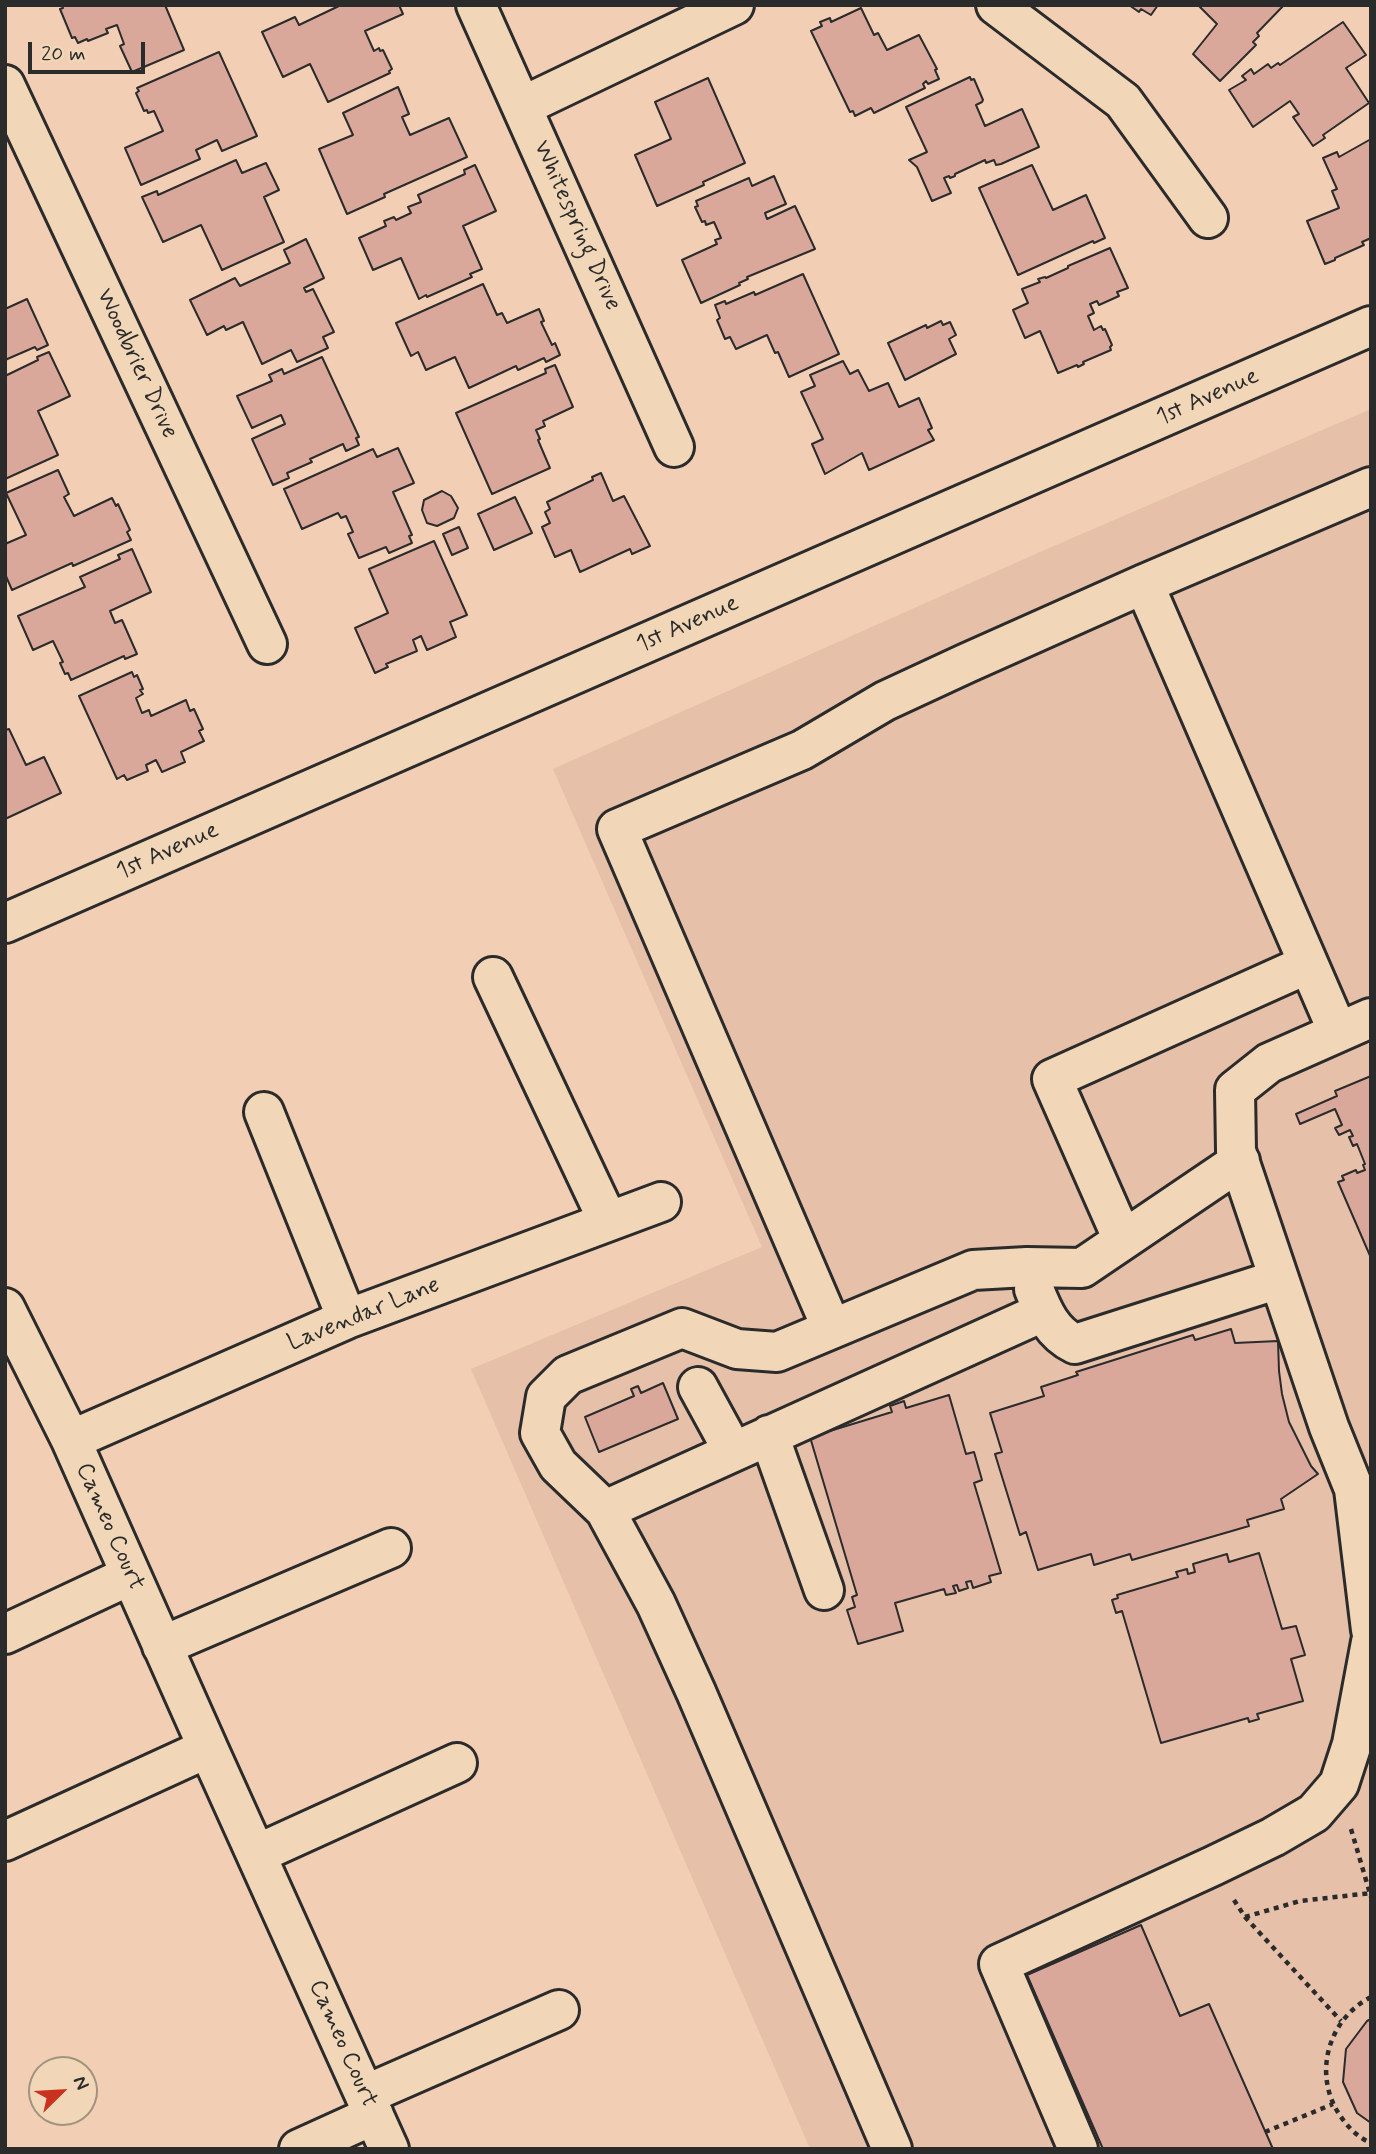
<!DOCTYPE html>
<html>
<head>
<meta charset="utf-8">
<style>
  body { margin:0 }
  #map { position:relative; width:1376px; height:2154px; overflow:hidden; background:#f1ceb4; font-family:Mynerve,sans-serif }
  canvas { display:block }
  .frame { position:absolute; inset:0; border:7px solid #2b2b2b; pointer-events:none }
  .north { position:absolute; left:28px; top:2056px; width:70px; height:70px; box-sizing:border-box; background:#f1d7b8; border:2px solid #a29280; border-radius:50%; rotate:66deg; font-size:19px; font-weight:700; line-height:28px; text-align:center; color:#2b2b2b }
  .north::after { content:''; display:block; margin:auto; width:24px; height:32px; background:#c8321e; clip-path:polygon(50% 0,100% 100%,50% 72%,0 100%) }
  .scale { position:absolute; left:28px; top:42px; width:117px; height:32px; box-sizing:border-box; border:4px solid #2b2b2b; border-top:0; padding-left:9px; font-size:21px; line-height:24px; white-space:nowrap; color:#2b2b2b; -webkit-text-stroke:5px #f1d7b8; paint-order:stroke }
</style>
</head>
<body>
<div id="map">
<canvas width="1376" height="2154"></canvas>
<div class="frame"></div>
<div class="north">N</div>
<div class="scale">20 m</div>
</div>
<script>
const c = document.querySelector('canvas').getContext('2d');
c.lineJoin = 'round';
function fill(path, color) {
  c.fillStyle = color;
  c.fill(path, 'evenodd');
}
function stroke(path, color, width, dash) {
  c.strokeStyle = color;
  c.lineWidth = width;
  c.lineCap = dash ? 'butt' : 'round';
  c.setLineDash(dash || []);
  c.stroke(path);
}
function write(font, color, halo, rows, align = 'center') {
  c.font = font + ' Mynerve,sans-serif';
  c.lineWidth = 6;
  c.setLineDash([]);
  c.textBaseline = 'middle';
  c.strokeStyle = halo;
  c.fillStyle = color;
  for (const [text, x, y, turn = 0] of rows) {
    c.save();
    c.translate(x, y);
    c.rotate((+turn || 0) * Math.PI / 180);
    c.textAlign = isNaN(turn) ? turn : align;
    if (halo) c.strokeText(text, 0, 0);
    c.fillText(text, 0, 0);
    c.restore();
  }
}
fill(new Path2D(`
  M1371,409V2149H810L471,1369L762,1247L553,769L1040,552Z`), '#e6c0a9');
const building = new Path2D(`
  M62,5H165L184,50L132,72L120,46L124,44L117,25L106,29L108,33L88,41L87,39L78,43L75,37L72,38L60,9L63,8Z
  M341,5H399L403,14L365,31L374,51L379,48L380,51L383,50L392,69L389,71L390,73L328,102L310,64L283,77L262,32L295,17L299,25Z
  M1129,5H1158L1151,15L1141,9L1139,12Z
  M1198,5H1284L1257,33L1259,36L1253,42L1256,45L1220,81L1193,54L1217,24Z
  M861,8L874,35L878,33L887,50L919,35L937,69L935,70L939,79L928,84L926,81L923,84L925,88L874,113L871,108L855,116L853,111L850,112L811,31L822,26L820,22L830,18L831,22Z
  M1343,22L1366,55L1346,68L1369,103L1323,135L1325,138L1313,146L1293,117L1299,114L1290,101L1253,127L1229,90L1246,80L1242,76L1251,69L1254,74L1268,64L1271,68L1278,63L1280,65Z
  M219,52L257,136L222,151L217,140L196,150L200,159L141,185L125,148L163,131L154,111L148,113L147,110L144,111L136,93L139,91L137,88Z
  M970,77L971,80L974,79L983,100L982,102L976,105L985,126L1022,109L1039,147L1001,164L996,165L994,160L986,163L985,160L955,174V176L950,178L949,176L944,178L951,193L932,201L917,167L909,160L927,152L906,107Z
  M708,78L745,163L703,182L704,185L657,206L635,155L671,139L655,102Z
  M398,87L409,114L402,117L410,135L449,118L467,157L384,194L385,197L347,214L319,149L353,135L343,113Z
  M1371,139V238L1362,242L1364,245L1335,258V260L1325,264L1307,221L1339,208L1332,191L1337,189L1323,158L1337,152L1339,157Z
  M236,160L242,173L266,163L279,190L264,197L284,242L222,270L201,225L163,242L142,197L157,191L158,195Z
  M475,165L496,211L463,226L482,269L470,274L472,277L427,297L426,295L419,299L401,258L373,270L359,238L386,226L384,221L394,217L396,220L411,213L408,207L421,202L418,195L465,174L464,170Z
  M1032,165L1053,210L1086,195L1105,238L1094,243L1093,241L1018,275L979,188Z
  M774,176L786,204L765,213L767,219L795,206L815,249L747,277L748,279L739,283L740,285L701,303L682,260L717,244L715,240L721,238L714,222L706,225L705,221L702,222L695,207L698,206L696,201L749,178L752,186Z
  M306,239L324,278L304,288L306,292L313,289L334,332L323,337L328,348L297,362L291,350L262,364L243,322L226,330L224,326L207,335L190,300L235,278L240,286L290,263L284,250Z
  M1110,248L1128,288L1117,292L1119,296L1099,305L1097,301L1090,304L1094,313L1088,316L1094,330L1101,326L1103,330L1105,329L1112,345L1110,347L1111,350L1083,362L1084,364L1078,367L1077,365L1058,373L1040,331L1025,338L1013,310L1028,303L1022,289L1040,282L1038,279L1045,277L1046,278L1068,268V266Z
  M803,274L839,354L789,377L778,352L775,353L767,335L736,349L730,337L725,339L717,320L720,318L715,305L725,301L726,304L754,292L755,295Z
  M483,284L497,315L502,313L507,323L539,309L544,321L541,322L552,345L555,343L560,355L546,362L544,358L518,370L516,366L469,388L455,357L426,370L418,352L411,356L396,323Z
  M27,299L48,345L37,350L35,347L5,360V309Z
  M941,321L943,325L950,322L956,335L949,339L956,354L905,380L888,343L926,325L927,328Z
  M49,352L70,396L38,411L58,455L5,479V376L38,360L37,357Z
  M322,357L359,437L356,438L359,445L346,451L343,444L310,459L312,462L287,473L289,478L273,485L252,439L285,424L281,415L252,428L237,396L272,381L269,375L282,369L284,374Z
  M843,361L850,374L858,370L869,391L888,383L899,407L919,398L932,428L928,430L934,440L869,470L862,453L825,474L812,444L823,439L801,392L815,386L810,375Z
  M555,365L573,407L543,421L545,426L536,430L540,439L538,440L550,468L492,494L456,413L546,373L545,369Z
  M398,448L414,483L393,492L412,535L409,536L412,543L389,553L386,547L359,558L348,534L353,532L346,516L341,518L338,513L302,529L284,489L373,449L377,457Z
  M58,470L69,494L64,497L74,516L112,498L116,506L118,504L130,530L127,532L131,540L73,566L72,563L12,590L5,574V544L26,535L6,493Z
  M601,473L613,501L624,496L650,546L632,554L630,549L580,572L571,550L555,557L542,527L550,523L545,512L550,509L547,502L593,480L592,477Z
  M442,491L451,496L458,508L454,518L437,526L427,523L422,510L424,500Z
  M515,497L532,533L494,550L478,514Z
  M459,527L468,548L452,555L443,534Z
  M434,541L467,615L450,622L456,637L427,650L421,636L413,640L417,651L386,664L388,667L375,673L355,628L388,613L369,569Z
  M132,549L151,592L110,611L115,623L122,620L137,654L125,659L124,656L71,680L68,673L65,674L60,663L63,662L53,641L33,650L18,616L85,587L80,577L120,559L118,555Z
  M132,672L134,677L137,675L143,689L140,690L143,694L136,698L142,713L149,710L151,716L186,700L190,711L194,709L203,729L199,731L204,741L181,752L185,762L162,772L156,760L146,765L148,771L127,780L124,775L117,779L79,696Z
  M9,729L26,765L44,757L61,793L5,819V730Z
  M1371,1076V1258L1338,1182L1344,1180L1342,1176L1356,1170L1357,1173L1365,1170L1363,1165L1365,1164L1357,1144L1353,1146L1349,1137L1353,1136L1350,1130L1339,1135L1335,1128L1342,1125L1335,1109L1300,1124L1296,1114L1337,1096L1335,1091Z
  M1231,1329L1235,1343L1278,1341L1279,1371L1282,1394L1289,1422L1311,1466L1318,1474L1281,1499L1284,1509L1247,1520L1249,1526L1132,1560L1130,1554L1094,1565L1091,1554L1038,1570L1026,1532L1020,1535L995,1454L1002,1452L990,1413L1044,1396L1041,1387L1078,1375L1076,1372L1193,1335L1195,1340Z
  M663,1383L678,1419L599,1452L585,1417L634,1396L631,1389L638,1386L641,1393Z
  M949,1395L966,1454L974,1452L982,1480L974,1483L1001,1573L989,1576L991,1582L973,1588L971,1581L966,1582L968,1588L959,1591L957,1585L953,1586L956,1593L946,1595L944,1589L895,1603L903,1631L858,1644L847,1610L855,1607L852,1597L857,1595L810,1437L892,1412L890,1406L904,1401L906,1408Z
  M1259,1553L1282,1629L1296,1626L1305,1655L1291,1659L1303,1701L1257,1714L1259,1719L1249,1722L1248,1718L1161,1743L1122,1611L1116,1613L1112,1600L1118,1598L1117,1595L1178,1577L1176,1572L1187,1569L1188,1574L1195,1572L1193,1564L1227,1554L1229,1562Z
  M1141,1925L1180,2016L1209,2004L1273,2149H1103L1027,1975Z
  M1371,2019V2123L1357,2113L1343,2082L1346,2049L1367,2021Z`);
fill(building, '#daa89b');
stroke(building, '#2b2b2b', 2);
const minor = new Path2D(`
  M476,5L674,447
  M996,5L1123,101L1208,218
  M5,85L267,644
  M523,106L734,5
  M1144,584L1338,1032
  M493,977L608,1221
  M1371,1018L1269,1063L1235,1090L1236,1151L1329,1427L1354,1489L1371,1630
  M264,1112L347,1319
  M1123,1240L1052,1079L1308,964
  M1034,1289C1043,1312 1052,1333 1075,1344L1279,1279
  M5,1308L71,1440L208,1748L5,1841
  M832,1329L617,829L802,750L885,701L967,663L1144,584L1371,487
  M698,1387L733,1451
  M769,1435L824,1590
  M71,1440L347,1319L661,1202
  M605,1510L1043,1312
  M5,1634L131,1575
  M162,1646L391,1548
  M208,1748L389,2149
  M257,1854L457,1763
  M365,2095L559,2010
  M299,2149L374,2115
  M892,2149L696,1692L656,1604L605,1510L558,1465L540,1433L546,1397L568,1375L682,1328L737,1349L777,1352L973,1270L1027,1267L1082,1268L1240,1161
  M1078,2149L999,1964L1213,1866L1273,1837L1314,1813L1339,1784L1352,1744L1371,1642`);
const major = new Path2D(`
  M5,923L1371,326`);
stroke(minor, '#2b2b2b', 44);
stroke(major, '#2b2b2b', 44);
stroke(new Path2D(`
  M1351,1829L1371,1897
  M1234,1900L1245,1917L1341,2021
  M1245,1917L1300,1901L1371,1893
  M1371,1997C1330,2018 1314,2069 1336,2109C1344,2123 1356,2137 1371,2143
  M1265,2132L1333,2104`), '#2b2b2b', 4.5, [5, 5]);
stroke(minor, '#f1d7b8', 38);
stroke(major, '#f1d7b8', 38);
write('24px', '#2b2b2b', '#f1d7b8', [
  ["Whitespring Drive",576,226,66],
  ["Woodbrier Drive",136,364,65],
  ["1st Avenue",1208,398,-24],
  ["1st Avenue",688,625,-24],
  ["1st Avenue",168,852,-24],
  ["Lavendar Lane",364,1315,-22],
  ["Cameo Court",109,1527,66],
  ["Cameo Court",342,2044,66]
]);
</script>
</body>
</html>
